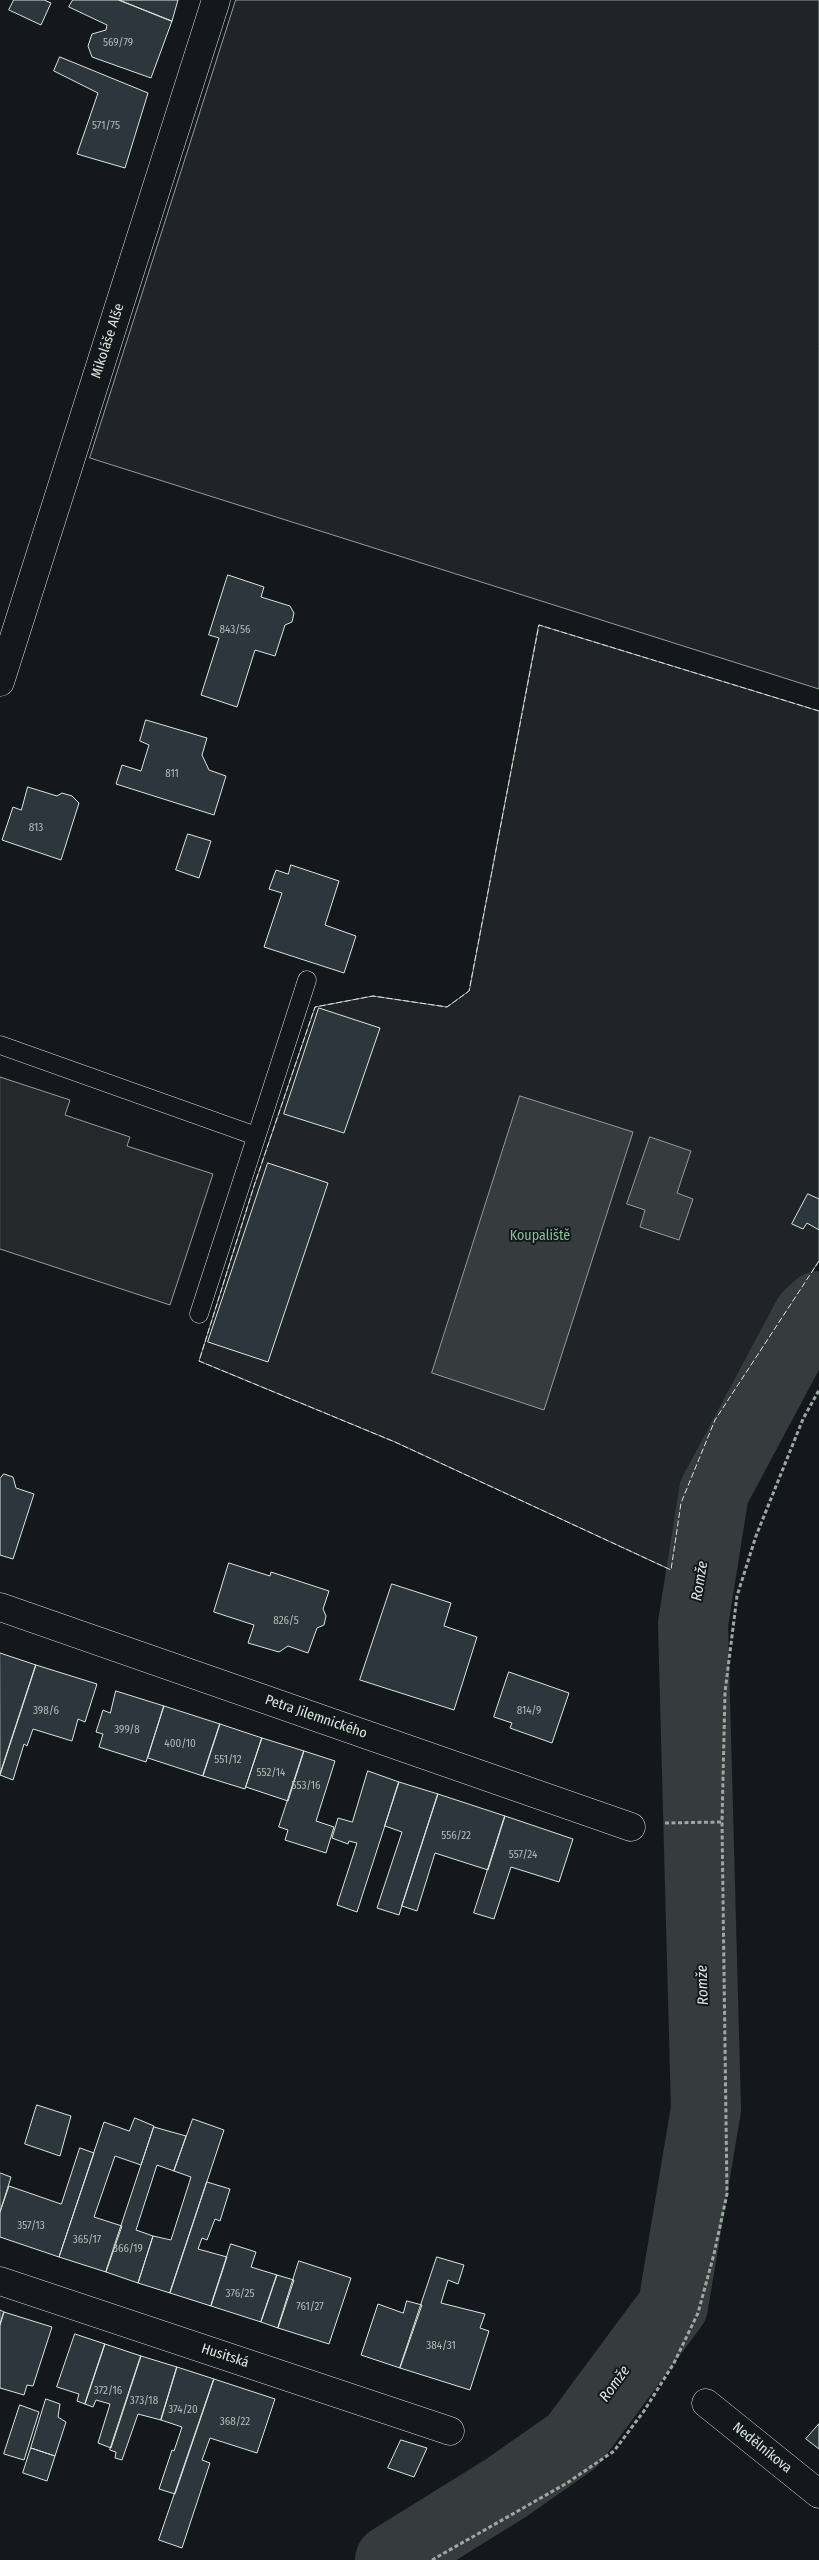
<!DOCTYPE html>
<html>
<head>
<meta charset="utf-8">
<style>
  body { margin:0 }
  canvas { display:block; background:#14181c }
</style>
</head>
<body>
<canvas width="819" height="2560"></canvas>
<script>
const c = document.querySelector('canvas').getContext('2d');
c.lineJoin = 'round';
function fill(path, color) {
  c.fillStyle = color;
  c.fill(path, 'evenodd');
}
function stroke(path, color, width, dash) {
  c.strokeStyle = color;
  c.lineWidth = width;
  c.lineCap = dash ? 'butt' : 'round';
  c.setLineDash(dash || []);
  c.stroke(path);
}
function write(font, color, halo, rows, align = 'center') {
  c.font = font + ' "Fira Sans Condensed",sans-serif';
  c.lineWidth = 4;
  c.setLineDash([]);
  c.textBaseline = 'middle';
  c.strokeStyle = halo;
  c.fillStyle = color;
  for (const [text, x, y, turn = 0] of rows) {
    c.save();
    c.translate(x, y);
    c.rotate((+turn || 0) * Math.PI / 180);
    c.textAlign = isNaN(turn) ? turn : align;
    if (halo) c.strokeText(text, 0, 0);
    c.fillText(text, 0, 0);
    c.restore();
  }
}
const green = new Path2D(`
  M236,0H819V689L90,458Z
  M539,625L819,711V1261L715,1420L681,1503L671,1570L395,1442L199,1361L254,1186L315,1007L373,996L447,1007L469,991Z`);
fill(green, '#202428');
stroke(green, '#939e99', 1);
const parking = new Path2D(`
  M0,1077L70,1100L65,1115L130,1137L127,1146L213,1174L170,1305L0,1249Z`);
fill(parking, '#24282b');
stroke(parking, '#939e99', 1);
const water = new Path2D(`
  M520,1096L633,1132L544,1410L432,1373Z
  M650,1137L691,1151L677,1193L693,1199L679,1240L640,1227L645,1210L627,1204Z`);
fill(water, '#363b3e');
stroke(water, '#939e99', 1);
stroke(new Path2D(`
  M390,2560L506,2488L573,2441L673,2306L706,2109L693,1624L714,1492L808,1316L819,1306`), '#363b3e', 70);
const building = new Path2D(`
  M14,0H44L51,3L41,25L9,10Z
  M73,0H119L172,21L151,78L92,57L88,46L92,34L106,30L107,25L69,7Z
  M119,0H178L172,21Z
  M60,57L148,93L125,168L77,154L98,93L54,71Z
  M228,575L264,587L261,597L290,606L294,613L292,622L285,625L275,656L255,650L237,707L201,695L219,638L209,635Z
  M146,720L207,738L202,755L209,770L226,776L214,815L116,784L122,765L141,771L149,745L140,741Z
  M28,787L57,796L62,793L72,796L79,803L61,860L2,840L13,807L21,810Z
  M188,834L211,841L199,878L176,870Z
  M291,865L339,881L325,925L356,936L344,973L264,947L282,893L269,889L276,870L288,874Z
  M319,1008L380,1028L344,1133L284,1114Z
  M268,1163L328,1183L268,1362L208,1342Z
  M808,1194L819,1199V1230L807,1223L803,1229L792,1224Z
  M4,1474L13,1477L16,1488L34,1494L13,1559L0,1555V1479Z
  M229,1563L270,1576L271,1572L329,1591L323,1609L326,1616L324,1625L317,1628L308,1653L288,1646L279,1652L248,1643L254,1625L214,1612Z
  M392,1584L451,1603L444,1626L477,1637L454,1710L360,1680Z
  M0,1653L36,1665L0,1775Z
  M36,1665L97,1684L85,1722L78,1719L72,1741L33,1729L27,1746L24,1744L13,1780L0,1775Z
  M509,1672L569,1693L552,1743L510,1728L512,1723L494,1717Z
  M116,1691L164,1706L146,1762L99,1747L103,1734L96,1732L103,1710L110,1713Z
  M164,1706L220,1724L203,1776L148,1758Z
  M220,1724L262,1738L245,1789L203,1776Z
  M262,1738L304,1751L288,1801L246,1787Z
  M304,1751L335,1761L316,1821L334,1827L326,1853L285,1840L288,1830L279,1827Z
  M368,1771L399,1782L357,1912L337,1905L357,1843L349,1841L348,1844L332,1838L338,1818L352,1822Z
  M399,1782L438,1794L399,1915L377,1908L402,1832L385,1826Z
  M438,1794L505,1816L488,1870L435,1853L417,1911L402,1906Z
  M505,1816L573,1839L559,1882L511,1867L494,1919L474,1913Z
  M37,2105L71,2116L60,2156L25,2144Z
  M135,2118L154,2126L141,2165L115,2156L94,2217L122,2226L106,2272L59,2257L104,2122L129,2131Z
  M193,2119L224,2130L170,2293L138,2283L153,2236L171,2240L191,2177L174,2171Z
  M154,2127L186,2136L174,2171L157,2165L136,2230L153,2236L138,2283L106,2272Z
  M80,2148L94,2153L59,2257L0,2237V2212L9,2186L61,2204Z
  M0,2173L11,2177L0,2212Z
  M207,2182L230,2189L220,2221L215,2219L207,2240L202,2238L198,2249L227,2257L211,2306L170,2293Z
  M231,2244L256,2252L251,2267L277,2275L261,2322L211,2306Z
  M437,2257L464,2265L458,2284L448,2280L441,2303L485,2314L480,2328L489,2331L470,2390L400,2368Z
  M299,2261L351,2278L329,2344L278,2328Z
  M277,2275L294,2280L278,2328L261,2322Z
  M407,2301L422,2305L400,2368L361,2355L378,2304L403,2313Z
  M0,2310L4,2312L0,2325Z
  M4,2312L52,2327L33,2386L27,2385L24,2395L0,2388V2325Z
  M75,2334L105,2344L85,2404L77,2401L79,2394L57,2387Z
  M105,2344L141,2356L111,2448L98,2443L110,2404L96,2400L93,2407L85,2404Z
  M141,2356L177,2367L161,2420L138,2414L122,2460L115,2458L116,2452L110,2450Z
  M177,2367L214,2379L175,2494L159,2489L172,2450L174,2451L182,2427L161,2420Z
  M214,2379L275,2399L257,2453L210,2438L202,2460L210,2463L182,2548L159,2540Z
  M46,2399L60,2404L58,2417L66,2422L55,2456L31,2448Z
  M20,2405L39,2412L24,2460L4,2454Z
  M819,2424V2449L806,2439Z
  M401,2440L427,2448L414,2477L388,2468Z
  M31,2448L55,2456L47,2481L23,2473Z`);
fill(building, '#2c363c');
stroke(building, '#d8e6dc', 1);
const lane = new Path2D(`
  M0,1045L256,1136
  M199,1314L307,980`);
const street = new Path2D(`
  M0,682L216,0
  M0,1607L631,1827
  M0,2281L450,2431
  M706,2403L819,2494`);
stroke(lane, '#d8e6dc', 19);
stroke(street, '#d8e6dc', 29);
stroke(new Path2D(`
  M665,1823L722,1822
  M432,2560L567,2483L614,2451L644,2411L674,2363L698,2313L714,2254L727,2194L722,1822L725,1692L737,1596L756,1536L803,1419L819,1390`), '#9da8a2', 3, [4, 2.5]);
stroke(lane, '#14181c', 18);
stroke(street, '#14181c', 28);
stroke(new Path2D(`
  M819,711L539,625L469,991L447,1007L373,996L315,1007L254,1186L199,1361L395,1442L671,1570L681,1503L715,1420L819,1261`), '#d8e6dc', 1, [6, 2.5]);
write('11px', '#adbab4', null, [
  ["569/79",118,43],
  ["571/75",106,126],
  ["843/56",235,630],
  ["811",172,774],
  ["813",36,828],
  ["826/5",286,1621],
  ["398/6",46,1711],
  ["814/9",529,1711],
  ["399/8",127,1730],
  ["400/10",180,1744],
  ["551/12",228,1760],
  ["552/14",271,1773],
  ["553/16",306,1786],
  ["556/22",456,1836],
  ["557/24",523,1855],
  ["357/13",31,2226],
  ["365/17",87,2240],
  ["366/19",128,2249],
  ["376/25",240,2294],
  ["761/27",310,2307],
  ["384/31",441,2346],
  ["372/16",108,2391],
  ["373/18",144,2401],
  ["374/20",183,2410],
  ["368/22",235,2422]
]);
write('14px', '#d8e6dc', '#14181c', [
  ["Mikoláše Alše",108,341,-72],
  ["Petra Jilemnického",316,1717,19],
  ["Husitská",225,2356,18],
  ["Nedělníkova",762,2448,39]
]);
write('14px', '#8ac095', '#14181c', [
  ["Koupaliště",540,1236]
]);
write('italic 15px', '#d8e6dc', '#14181c', [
  ["Romže",700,1581,-81],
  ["Romže",703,1985,-92],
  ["Romže",615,2384,-54]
]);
</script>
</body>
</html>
